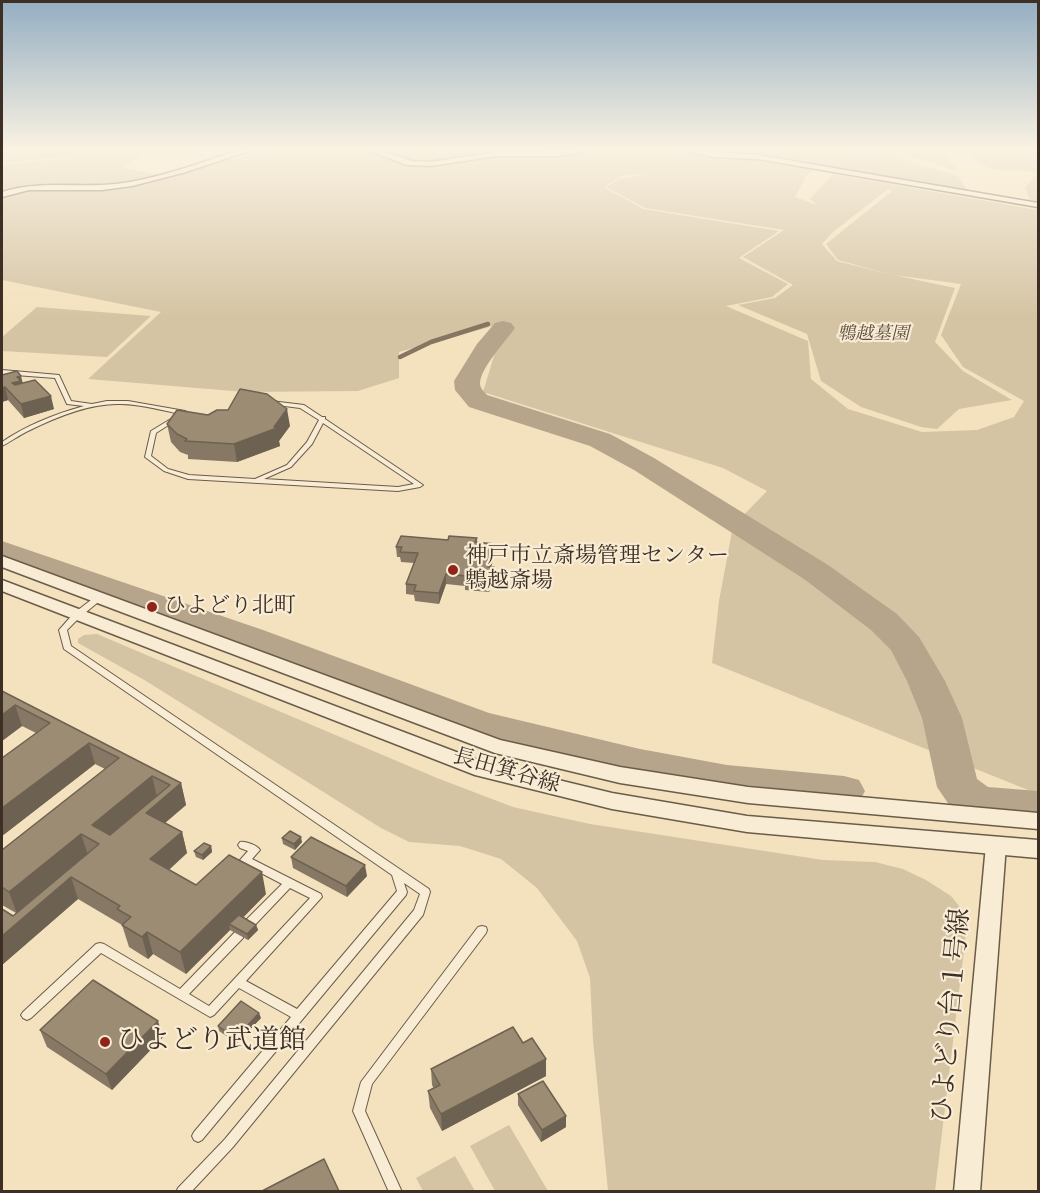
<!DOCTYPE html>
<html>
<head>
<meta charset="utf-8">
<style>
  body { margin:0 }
  #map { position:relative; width:1040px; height:1193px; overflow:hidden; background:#f4e2be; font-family:"IM FELL Double Pica",serif }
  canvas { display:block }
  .frame { position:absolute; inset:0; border:3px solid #3d2f24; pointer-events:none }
</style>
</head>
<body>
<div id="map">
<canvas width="1040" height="1193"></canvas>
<div class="frame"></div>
</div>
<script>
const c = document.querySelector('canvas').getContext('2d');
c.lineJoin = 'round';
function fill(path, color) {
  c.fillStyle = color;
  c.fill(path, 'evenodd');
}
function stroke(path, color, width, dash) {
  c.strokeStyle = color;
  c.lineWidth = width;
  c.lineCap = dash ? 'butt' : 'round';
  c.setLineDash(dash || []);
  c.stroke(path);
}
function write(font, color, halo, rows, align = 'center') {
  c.font = font + ' "IM FELL Double Pica","Noto Serif JP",serif';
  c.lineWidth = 4.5;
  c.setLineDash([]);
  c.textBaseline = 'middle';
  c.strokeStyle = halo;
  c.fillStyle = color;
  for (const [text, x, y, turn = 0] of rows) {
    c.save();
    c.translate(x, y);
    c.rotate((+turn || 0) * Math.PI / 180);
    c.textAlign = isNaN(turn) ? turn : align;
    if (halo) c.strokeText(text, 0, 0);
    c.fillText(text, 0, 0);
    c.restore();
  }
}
fill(new Path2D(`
  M2,150H76L74,156L2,163Z
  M79,150H150L122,168L161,175L275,150H673L704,157L748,158L814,170L807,175L795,197L817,205L810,199L833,174L1038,210V794L712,663L719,601L733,526L767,491L723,468L483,392L504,323L399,352V378L358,391L245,392L88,379L161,312L2,280V165L76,157ZM655,173L619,179L606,187L645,208L784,230L743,257L793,285L775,298L738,305L807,334L821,381L861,407L921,427L937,429L959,409L1012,400L963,371L935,342L955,288L894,275L961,284L941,335L963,367L1024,401L1014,417L977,430L922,432L848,409L811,379L808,341L726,306L772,297L788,284L739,258L779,231L643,209L604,187L621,176ZM888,189L892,191L826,244L838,260L893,275L837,261L822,244L833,232Z
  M703,150H849L891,156L958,176L969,192L754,153Z
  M894,150H939L959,170H953Z
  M967,150H1038V202L1030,200L1025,187L1037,174C1021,166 1001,175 985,166C978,163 972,156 967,150Z
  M37,307L151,316L107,357L2,351V337Z
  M97,634L437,778L513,807L590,824L823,860L875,862L903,869L926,880L951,896L968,917L935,1191H608L593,1040L590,978L577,941L537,888L501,859L460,846L409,842L381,828L146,681L78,643V639L84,635Z
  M509,1125L548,1191H495L470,1146Z
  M455,1156L475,1191H423L416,1178Z`), '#d5c4a4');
stroke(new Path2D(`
  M400,357L431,342L488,324`), '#867661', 4.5);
fill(new Path2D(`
  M503,321L511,323L515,328C506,341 481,367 480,383C480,389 484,391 487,395L610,434L654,458L828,565L897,614L919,637L945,681L962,718L977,779L988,787L1038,791V821L969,816L954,812L937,787L922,718L907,681L891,650L871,630L804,579L634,470L590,446L469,407L455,390L454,381L477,344L495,323Z
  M2,541L263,630L489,713L640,749L727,765L844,776L859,780L865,791L859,802L844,806L727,795L640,777L466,733L237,646L2,562Z`), '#b6a58a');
const service = new Path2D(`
  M2,370L59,375L71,401L92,404L107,401H128L185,411L188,413L185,415C164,411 142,404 120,404C89,403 54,418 26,432C18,436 10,442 2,446V442C27,425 55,414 84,406L67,404L55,378L2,374Z
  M271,401L304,405L322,417H325V419L423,485L420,487L398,491L188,479L164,471L145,457L151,431L179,414L182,416L181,417L156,433L151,456L168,469L189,475L255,479L287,465L307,442L319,420L300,408L269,404V402ZM323,423L414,484L398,487L264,479L291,467L312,444Z
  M95,597H98L102,599L80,617L67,630L71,646L429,889L430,892L423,915L233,1147L191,1192H176L178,1188L225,1139L414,910L420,894L404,883L407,892L406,895L202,1140L198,1142L194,1140L192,1136L194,1132L291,1017L239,988L214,1015L210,1017L101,953L31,1018L27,1020L23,1018L21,1015L23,1012L96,944L100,943L104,944L180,989L235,932L239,931L243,932L244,935L243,938L189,994L209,1006L310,898L290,888L252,928L248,929L244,928L243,925L244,922L282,884L242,863L240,860L248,851L240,848L238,845L240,842C245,841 257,845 260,850L252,859L321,894L322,897L246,981L297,1009L397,891L392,875L64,649L59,630L74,613Z
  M482,926L486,927L487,930L486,933L372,1084L365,1111L402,1192H389L353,1111L361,1082L478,927Z`);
const minor = new Path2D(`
  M240,150H252L186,172L132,186L102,190H29L2,197V192C39,180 77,188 116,184C158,179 199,163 240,150Z
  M368,150H379L411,161L430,162L497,152L590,150L558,156H497L430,166L407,165Z
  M682,150L758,155L1038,203V207L758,159L714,157Z
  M996,838L1003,840L1006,845L980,1192H954L986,845L989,840Z`);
const tertiary = new Path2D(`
  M2,556L500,740L620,767L748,787L1038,813V829L748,803L620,783L495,753L2,567Z
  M2,580L480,761L612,793L747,816L1038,840V858L747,832L612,809L475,775L2,591Z`);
stroke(service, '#6b5c4a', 2);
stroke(minor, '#6b5c4a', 3);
stroke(tertiary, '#6b5c4a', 3);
fill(service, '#f8ecd5');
fill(minor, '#f8ecd5');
fill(tertiary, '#f8ecd5');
fill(new Path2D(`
  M2,375L23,383L54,409L24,418L8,400L2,402Z
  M167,424L290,426L279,441L280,446L237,462L188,459V455L180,452L171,442Z
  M477,538V542L495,544V554L491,567L494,577L489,592L465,590V586L446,584L439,604L415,601L414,595L406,594V584L414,563L401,562L400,557H397L396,547L448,540Z
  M2,691L181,783L186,805L165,823L182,832L187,853L169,870L196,885L266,894L243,917L256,925L258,930L248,940L230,930L186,974L153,954L148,959L129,947L122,925L78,899L2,965V909L13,916L16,913L2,905V850L105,769L95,764L2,836V758L36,733L22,726L2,741Z
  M282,838L302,842L295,850L283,844Z
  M211,846L212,852L203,860L196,857L194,851Z
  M291,857L367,876L347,897L293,868Z
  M261,1018L237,1043L219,1031L218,1026Z
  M40,1030L163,1037L112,1090L47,1047Z
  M523,1043L546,1059V1076L442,1131L430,1108L428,1091L434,1089L432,1085L431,1069Z
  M518,1094L566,1116V1127L541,1142L518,1105Z`), '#867864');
fill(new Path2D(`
  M21,376L24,388V394L12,383L17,377Z
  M5,387L8,400L2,402V388Z
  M51,396L54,409L24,418L21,404Z
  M287,409L290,426L279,441L280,446L237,462L234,444L274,427Z
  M495,544V554L488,577V567Z
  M494,567V577L489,592V582Z
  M446,574V584L439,604V593Z
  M15,705L22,726L2,741V715Z
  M89,743L95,764L2,836V808Z
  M152,776L157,797L100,845L92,825Z
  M181,783L186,805L152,834L146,813Z
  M182,832L187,853L156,881L150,859Z
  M81,834L88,855L17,914L9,892Z
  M301,837L302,842L295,850L294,844Z
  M211,846L212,852L203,860L202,855Z
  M365,865L367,876L347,897L346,886Z
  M262,872L266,894L234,927L229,924L230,930L186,974L180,952Z
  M71,877L78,899L2,965V936Z
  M256,925L258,930L248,940L247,934Z
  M147,932L153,954L148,959L142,937Z
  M259,1013L261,1018L237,1043L236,1038Z
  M158,1021L163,1037L112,1090L106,1074Z
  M546,1059V1076L442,1131L441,1114Z
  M566,1116V1127L541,1142L542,1130Z`), '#6d6251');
const building = new Path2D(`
  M17,371L21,376L17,377L21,381L12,383L15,385L35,380L51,396L21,404L5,387L2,388V375Z
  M240,389L267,394L287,409L274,427L277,428L234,444L185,441L187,439L177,434L167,424L177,410L208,415L217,410H228Z
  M401,536L448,540L449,536L477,538L475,542L495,544L488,567H494L489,582L465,580L466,576L446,574L439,593L414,591L416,585L406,584L418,553L400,552L402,547H396Z
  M2,691L181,783L146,813L182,832L150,859L196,885L229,855L262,872L180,952L147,932L142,937L122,925L131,917L117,909L120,906L71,877L2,936V909L13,916L99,844L81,834L9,892L2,887V850L119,758L89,743L2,808V758L50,723L15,705L2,715ZM152,776L170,785L110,835L92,825Z
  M290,831L301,837L294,844L282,838Z
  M311,837L365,865L346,886L291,857Z
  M204,843L211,846L202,855L194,851Z
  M239,915L256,925L247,934L229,924Z
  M93,980L158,1021L106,1074L40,1030Z
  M241,1001L259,1013L236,1038L218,1026Z
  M513,1027L523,1043L532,1038L546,1059L441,1114L428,1091L440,1085L431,1069Z
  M543,1081L566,1116L542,1130L518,1094Z
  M324,1159L339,1191H262Z`);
fill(building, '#9c8c74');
stroke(building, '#6d6251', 1.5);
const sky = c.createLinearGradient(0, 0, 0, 317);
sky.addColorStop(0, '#94aec2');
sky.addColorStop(0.47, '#faf2e2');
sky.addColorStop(1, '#faf2e200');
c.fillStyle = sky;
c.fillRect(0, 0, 1040, 317);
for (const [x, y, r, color] of [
  [453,570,6,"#8f2418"],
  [152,607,6,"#8f2418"],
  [105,1042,6,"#8f2418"]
]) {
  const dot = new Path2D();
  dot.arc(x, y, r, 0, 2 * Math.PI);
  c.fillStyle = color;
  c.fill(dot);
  stroke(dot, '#f8ecd5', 2);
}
write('italic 18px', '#5b4d3e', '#f8ecd5', [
  ["鵯越墓園",873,335]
]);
write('22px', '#3d2f24', '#f8ecd5', [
  ["神戸市立斎場管理センター",465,557],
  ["鵯越斎場",465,582],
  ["ひよどり北町",164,607]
], 'left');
write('22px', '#3d2f24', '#f8ecd5', [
  ["長田箕谷線",506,772,16]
]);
write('27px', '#3d2f24', '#f8ecd5', [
  ["ひよどり台１号線",953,1016,-85]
]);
write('27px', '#3d2f24', '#f8ecd5', [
  ["ひよどり武道館",117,1042]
], 'left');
</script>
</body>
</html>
